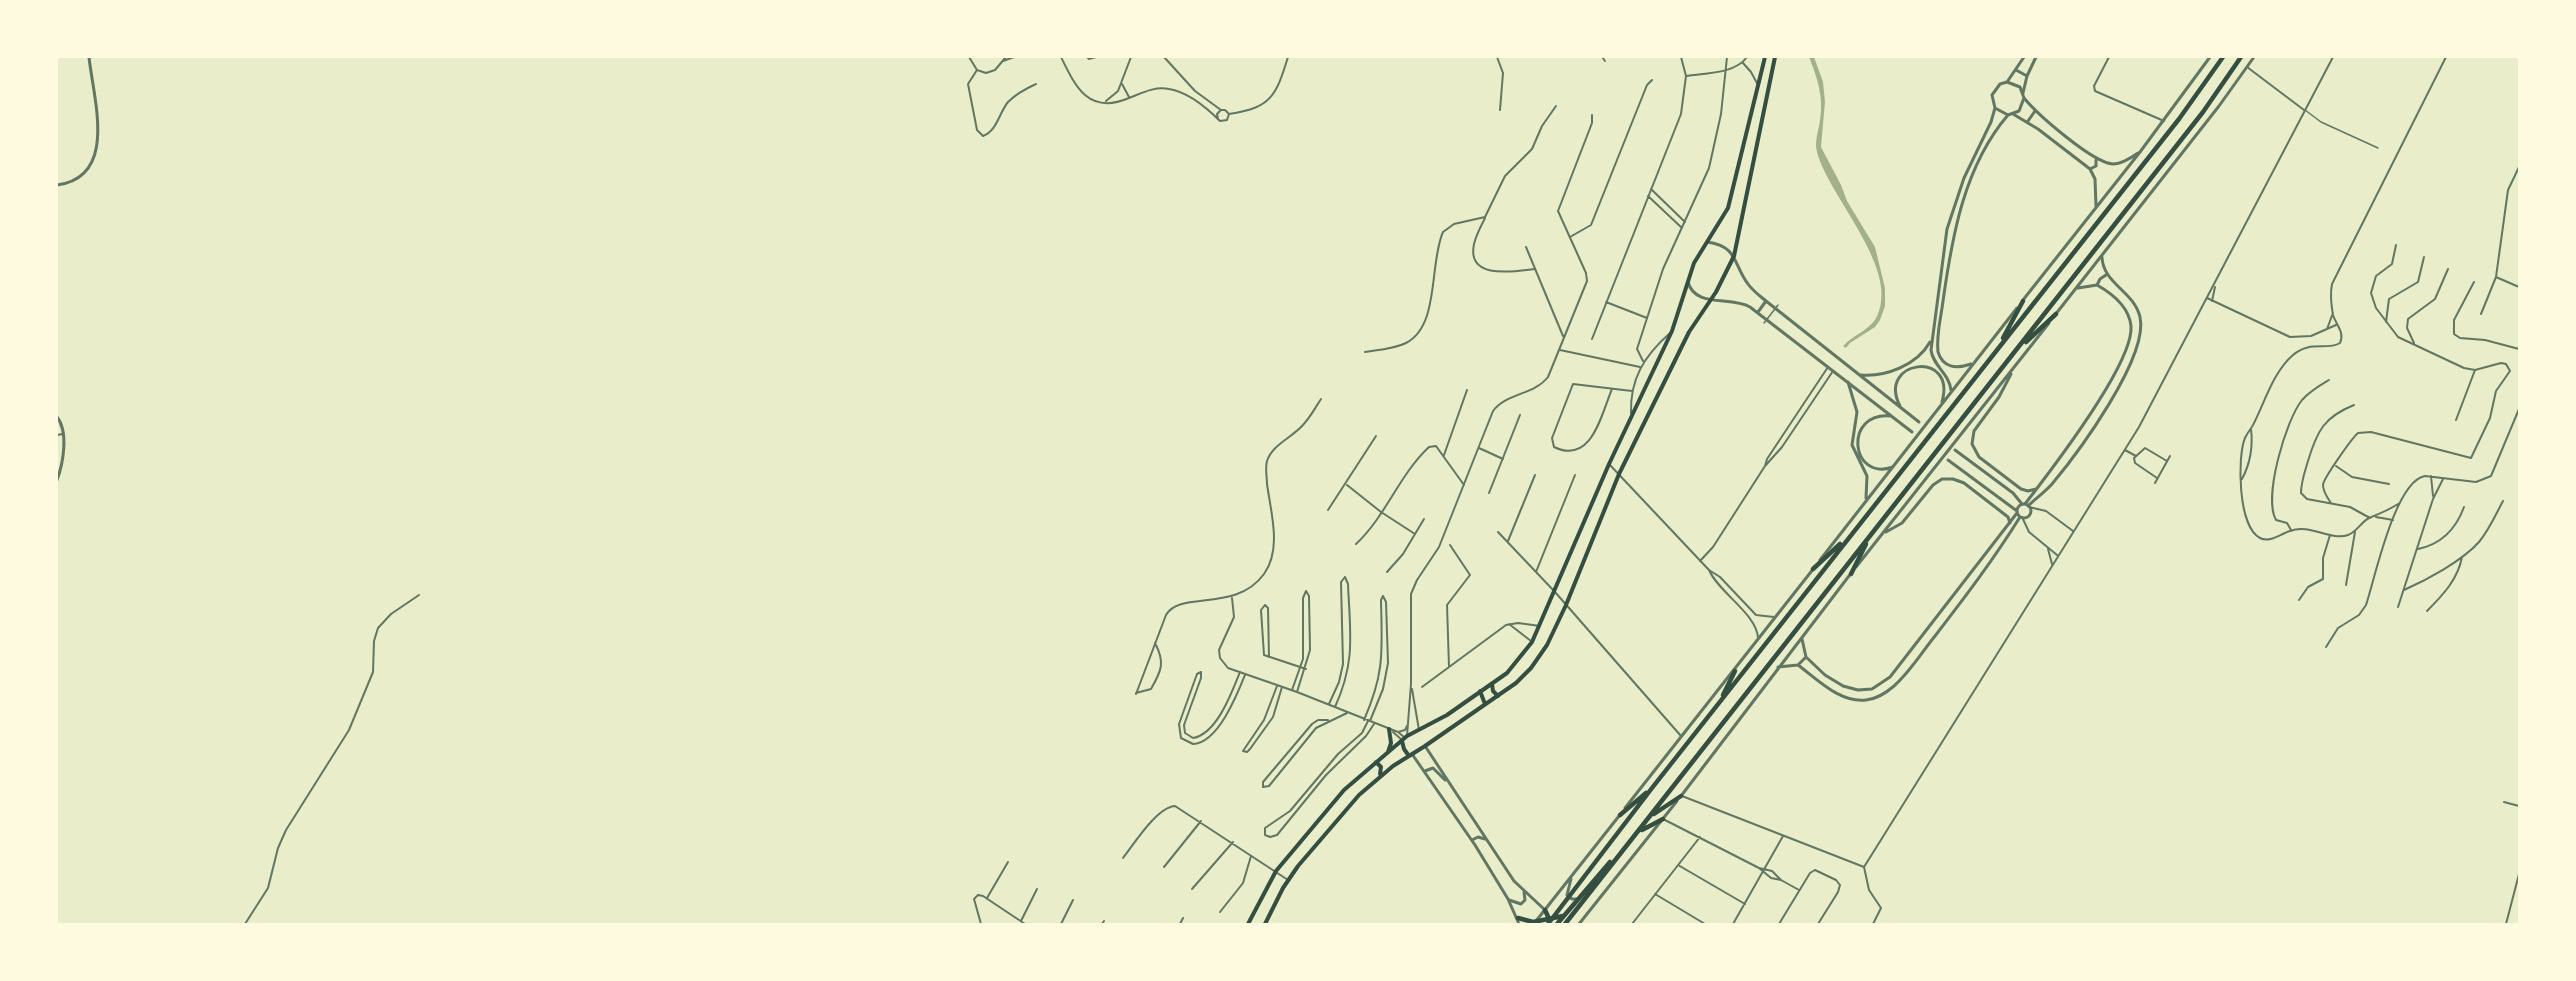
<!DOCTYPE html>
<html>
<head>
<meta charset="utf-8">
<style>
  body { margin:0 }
  #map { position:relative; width:2576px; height:981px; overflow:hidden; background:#e9edc9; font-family:Spectral,serif }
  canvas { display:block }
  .frame { position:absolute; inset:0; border:58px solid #fefae0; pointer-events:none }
</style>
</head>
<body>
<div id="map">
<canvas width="2576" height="981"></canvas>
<div class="frame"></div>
</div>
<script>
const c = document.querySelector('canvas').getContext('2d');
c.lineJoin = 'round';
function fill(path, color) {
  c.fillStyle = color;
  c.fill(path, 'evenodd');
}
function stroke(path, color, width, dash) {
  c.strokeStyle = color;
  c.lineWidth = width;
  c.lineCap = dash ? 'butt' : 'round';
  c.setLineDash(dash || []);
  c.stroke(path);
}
fill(new Path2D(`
  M1809,57H1814L1823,82L1825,102L1821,147L1841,185L1847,201L1875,247L1885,288V306L1880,320L1875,327L1850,343L1846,348L1843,346C1852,336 1867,331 1875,320C1904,272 1829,198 1817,152C1814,141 1819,130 1820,120C1824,97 1817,77 1809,57Z`), '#a3b18a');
stroke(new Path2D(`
  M2305,110L2321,122L2378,148`), '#617663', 1.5);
stroke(new Path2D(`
  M1764,323L1778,305`), '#617663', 1.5);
stroke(new Path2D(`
  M969,57L977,70L986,73L995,70L1006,57
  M1061,57C1076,88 1089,115 1129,98C1142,93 1155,86 1169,89C1188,92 1207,108 1220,121L1227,120L1229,114L1225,110H1221L1217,114L1218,119
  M1087,57L1089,59L1096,57
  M1164,57L1195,91L1221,110
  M1497,57L1503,73L1500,110
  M1602,57L1605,61
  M2109,57L2094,86L2095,91L2164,121
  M1003,61L1014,57
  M1743,63L1751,72L1758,85
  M2247,67L2304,110
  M977,70L968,84L977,130L983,136C997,131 999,113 1008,102C1016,94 1025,89 1036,84
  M1686,76C1705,73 1735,74 1747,57
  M1122,84L1129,97
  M1106,101L1118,91L1131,57
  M1229,114C1271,108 1276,96 1288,57
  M1651,189L1685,222
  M1648,196L1682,228
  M1485,218C1481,226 1476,235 1474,244C1466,281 1516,271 1535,269
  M1570,237L1591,225L1647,85L1652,80
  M1526,247L1563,336
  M2496,277L2519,287
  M2474,282L2454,320V334L2460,338L2485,340L2519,349
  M2207,298L2290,337L2311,336L2336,325
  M2212,301L2215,287
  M1606,302L1647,318
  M2481,314L2496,277L2508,190L2519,167
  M2386,322L2389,299L2418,282L2424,257
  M2327,329L2333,313
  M1592,339L1681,114L1686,76L1681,57
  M2414,343L2407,328L2408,319L2435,299L2448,269
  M1560,350L1640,367
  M1365,352C1378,350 1394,349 1406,343C1440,326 1429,263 1443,232L1454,224L1485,217L1505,176L1532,149L1542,126L1556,106
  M1643,361L1637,349L1663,269L1709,168L1721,114L1727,57
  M1612,389C1601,415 1592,465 1554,447L1552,438L1573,384L1632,391
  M2354,405C2324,417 2317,431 2308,461C2305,471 2301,482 2301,493L2307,499L2350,507L2370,518
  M1631,413C1630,379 1644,356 1670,333
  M2456,420L2475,370
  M57,435L63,434
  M1479,448L1503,459
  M2125,450L2136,456
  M1444,455L1467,390
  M1609,464L1709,570C1719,593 1757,614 1758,638
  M1765,466L1782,447L1833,371
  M2336,466L2352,477L2389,484
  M2431,476L2433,496
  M2157,478L2135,463L2134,458L2145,448L2167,461
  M2242,479C2250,464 2253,446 2251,429
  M2155,483L2170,456
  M1347,485L1381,512L1415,534
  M1489,493L1520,415
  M2331,503C2327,497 2323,492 2323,485C2323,479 2352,438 2358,433L2371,432L2471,458L2490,418L2496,391L2510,371L2506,364L2501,363L2475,370L2464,368L2398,337L2376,308L2371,293L2376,276L2392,264L2396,245
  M2398,504C2389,510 2379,514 2369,518C2361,522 2357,532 2348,535C2330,541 2310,523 2290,531C2280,534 2270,543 2260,538C2238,527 2237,457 2245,438C2247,433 2252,428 2254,423C2265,401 2274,371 2293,355C2310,340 2327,351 2340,343C2345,332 2336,325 2333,315C2331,304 2330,294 2332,284L2446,57
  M2029,507L2046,511L2073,531
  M1328,510L1376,436
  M2022,517L2029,532L2057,555
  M2376,517L2393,520
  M2291,530L2287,523L2276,520C2263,497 2286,420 2302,400C2310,391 2319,386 2329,380
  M1498,532L1555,592L1681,736
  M1508,541L1535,475
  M1356,544C1386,516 1399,475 1429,447L1436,446L1464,485
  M2048,549L2052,564
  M2418,549C2442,544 2456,529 2464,507
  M1700,561L1713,547L1765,466L1767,459L1828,367
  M1709,570L1720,577L1756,615L1774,617
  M1387,572L1403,554L1424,519
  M1536,572L1575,475
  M2346,585L2355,532
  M2404,590C2427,580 2462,561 2479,542C2489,530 2496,514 2503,501
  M1232,598L1234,617L1219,650L1220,658L1228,668L1297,692L1398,732L1404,737
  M2299,600L2308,587L2323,579V558L2330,535
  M1265,605L1261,610L1264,655L1306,669
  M1265,605L1268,608L1269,657
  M2398,607L2433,499L2443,479
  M2427,611C2443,595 2458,579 2462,557
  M1509,624L1531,641
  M2326,647L2338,628L2359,615L2366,605C2375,578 2395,481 2425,476L2476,482L2491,476L2519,409
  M1449,667L1447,605L1470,575L1450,545
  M1201,672L1197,674L1179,724L1181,738L1193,744C1218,743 1237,695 1245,675
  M1201,672V678L1184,725L1185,733L1193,738C1217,734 1232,692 1240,672
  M1422,687L1506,625L1518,623L1540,626
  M1412,689L1419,730
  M1292,690L1303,659V598L1306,591
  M1297,692L1310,650L1309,596L1306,591
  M1136,693L1151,689C1162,670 1165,662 1155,643
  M1136,694L1166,615C1180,590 1236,613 1264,574C1282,549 1271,513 1267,484C1267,477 1265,469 1267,461C1272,445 1291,438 1302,426C1310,418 1315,408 1321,399
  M1329,704L1339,682L1343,664L1341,582L1345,577
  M1335,707C1356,661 1350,633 1348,584L1345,577
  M1364,720C1385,672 1382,651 1381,600L1383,596
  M1368,721L1362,733L1338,754L1290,811L1265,828V835L1270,837L1277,835L1326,775L1366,736L1374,724
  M1370,721L1383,689L1388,663L1386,602L1383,596
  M1393,732L1402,740
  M1398,732L1405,730L1407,726
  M1407,736L1411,684V594L1417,580L1439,547L1493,411C1506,393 1534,395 1548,377L1587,281L1586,273L1558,211L1592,123V115
  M1243,751L1247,752L1250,749L1273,717L1282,687
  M1243,751L1264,720L1277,686
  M1263,787L1269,786L1316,728L1347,713
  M1263,787V782L1312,724L1318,720H1328
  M1682,796L1864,867
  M2504,802L2519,806
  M1663,819L1759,868L1771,878L1781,880
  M1123,858C1134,844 1157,807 1175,806L1288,880
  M1678,865L1745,904
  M1164,867L1201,821
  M1864,867L2139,427L2333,57
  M1864,867L1869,890L1881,908L1873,924
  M1759,868L1772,871L1781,880L1799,890
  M1192,889L1233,842
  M1655,894L1705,924
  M987,898L1008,862
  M1220,912L1243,883L1251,856
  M1021,921L1037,889
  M245,924L268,888L278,848L286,830L349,730L373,672L374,641L378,628L391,614L419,595
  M981,924L974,899L978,895L983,896L1025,924
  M1061,924L1073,900
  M1102,924L1104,921
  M1180,924L1183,918
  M1632,924L1700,837
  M1733,924L1783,836
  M1779,924L1810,873L1815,870L1836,880L1840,885L1838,892L1818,924
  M2506,924L2519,874`), '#617663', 2);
stroke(new Path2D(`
  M2016,70L2027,76
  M2007,82L2020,87L2024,98L2019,111L2008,115L1995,108L1992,95L2000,84L2007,82L2024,57
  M2023,93L2027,76L2036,57
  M2024,98C2038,115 2093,163 2113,164C2122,164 2131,158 2138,153
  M2013,114L2038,129L2090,169L2095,179L2096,206
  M2028,121L2035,111
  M2090,169L2096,166V160
  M57,185C119,177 93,98 89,57
  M1707,242C1738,246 1733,264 1748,284C1753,291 1760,296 1766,301L1919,422
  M1688,282C1695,308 1730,296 1750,307L1912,432
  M2097,285L2100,279L2106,275
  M2023,300L2140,152L2210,57
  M1758,312L1766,301
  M2055,315L2219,106L2254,57
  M1971,364C1956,369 1943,368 1938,352C1936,335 1941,318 1943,301C1952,237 1964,166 2008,115
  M2011,374L1999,397L1974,431L1972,444L1979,457L2021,489L2028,491L2036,489
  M1861,375C1886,377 1917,365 1930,342
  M1848,382L1857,412L1852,445L1867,476L1866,498
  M1951,390C1949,373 1933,366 1931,350L1947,229L1964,178L1991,122L1995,108
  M1900,406C1876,360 1957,349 1942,402
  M1891,416C1843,411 1850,482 1893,467
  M57,417C69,432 63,464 57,480
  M1955,450L2013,493L2022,504
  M1948,460L2017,511
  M2025,504C2049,473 2134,363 2131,326C2129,307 2113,294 2097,285L2078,288
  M2017 511a7 7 0 1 1 14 0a7 7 0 1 1-14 0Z
  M2028,506C2036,498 2045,492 2052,484C2078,453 2149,357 2140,317C2134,291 2103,284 2102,257
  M1886,532L1902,523L1933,485L1942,479H1953L1964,483L2008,517L2010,523
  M1820,560L2017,308
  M1856,567L2049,323
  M1802,639L1806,657L1825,675L1843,686L1858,690L1872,689L1890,677L2017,513
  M1798,665L1806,657
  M1778,667L1798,665C1818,680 1840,703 1866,700C1877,699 1886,693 1894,686C1910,672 1922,652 1935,636C1965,597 1994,559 2020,517
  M1425,746L1514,881L1545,910
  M1412,754L1475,845L1508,899L1519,924
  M1425,771L1433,768L1445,780
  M1681,796L1852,572
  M1625,808L1814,568
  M1472,840L1478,837L1485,839
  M1571,879L1567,895L1572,899H1578
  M1509,900L1521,904L1525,900L1524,892
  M1536,921L1619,816
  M1579,924L1677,801`), '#617663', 3);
stroke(new Path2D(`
  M1492,684L1493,691L1498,696
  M1480,691L1485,704
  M1402,741L1404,749L1409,756
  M1388,752L1391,743L1389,729
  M1376,762L1381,767L1380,774
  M1248,924L1276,871L1344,790L1407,736L1447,715L1507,673L1532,642L1609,464L1672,331L1694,263L1728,208L1765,57
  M1265,924L1283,888L1298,866L1359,795L1393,766L1425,746L1516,683L1531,668L1547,645L1566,605L1619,474L1689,332L1716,292L1734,256L1775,57`), '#344e41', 4);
stroke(new Path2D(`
  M2003,338L2023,301
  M2026,342L2056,314
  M1813,569L1840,544
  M1851,574L1866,544
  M1723,695L1735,671
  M1654,814L1681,796
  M1620,815L1646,793
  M1642,830L1663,819
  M1545,910L1550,921
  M1518,918L1533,922L1563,916
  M1548,924L1652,788L2179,119L2223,57
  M1557,924L1610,862
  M1565,924L2203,112L2241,57`), '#344e41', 4.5);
</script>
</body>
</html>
